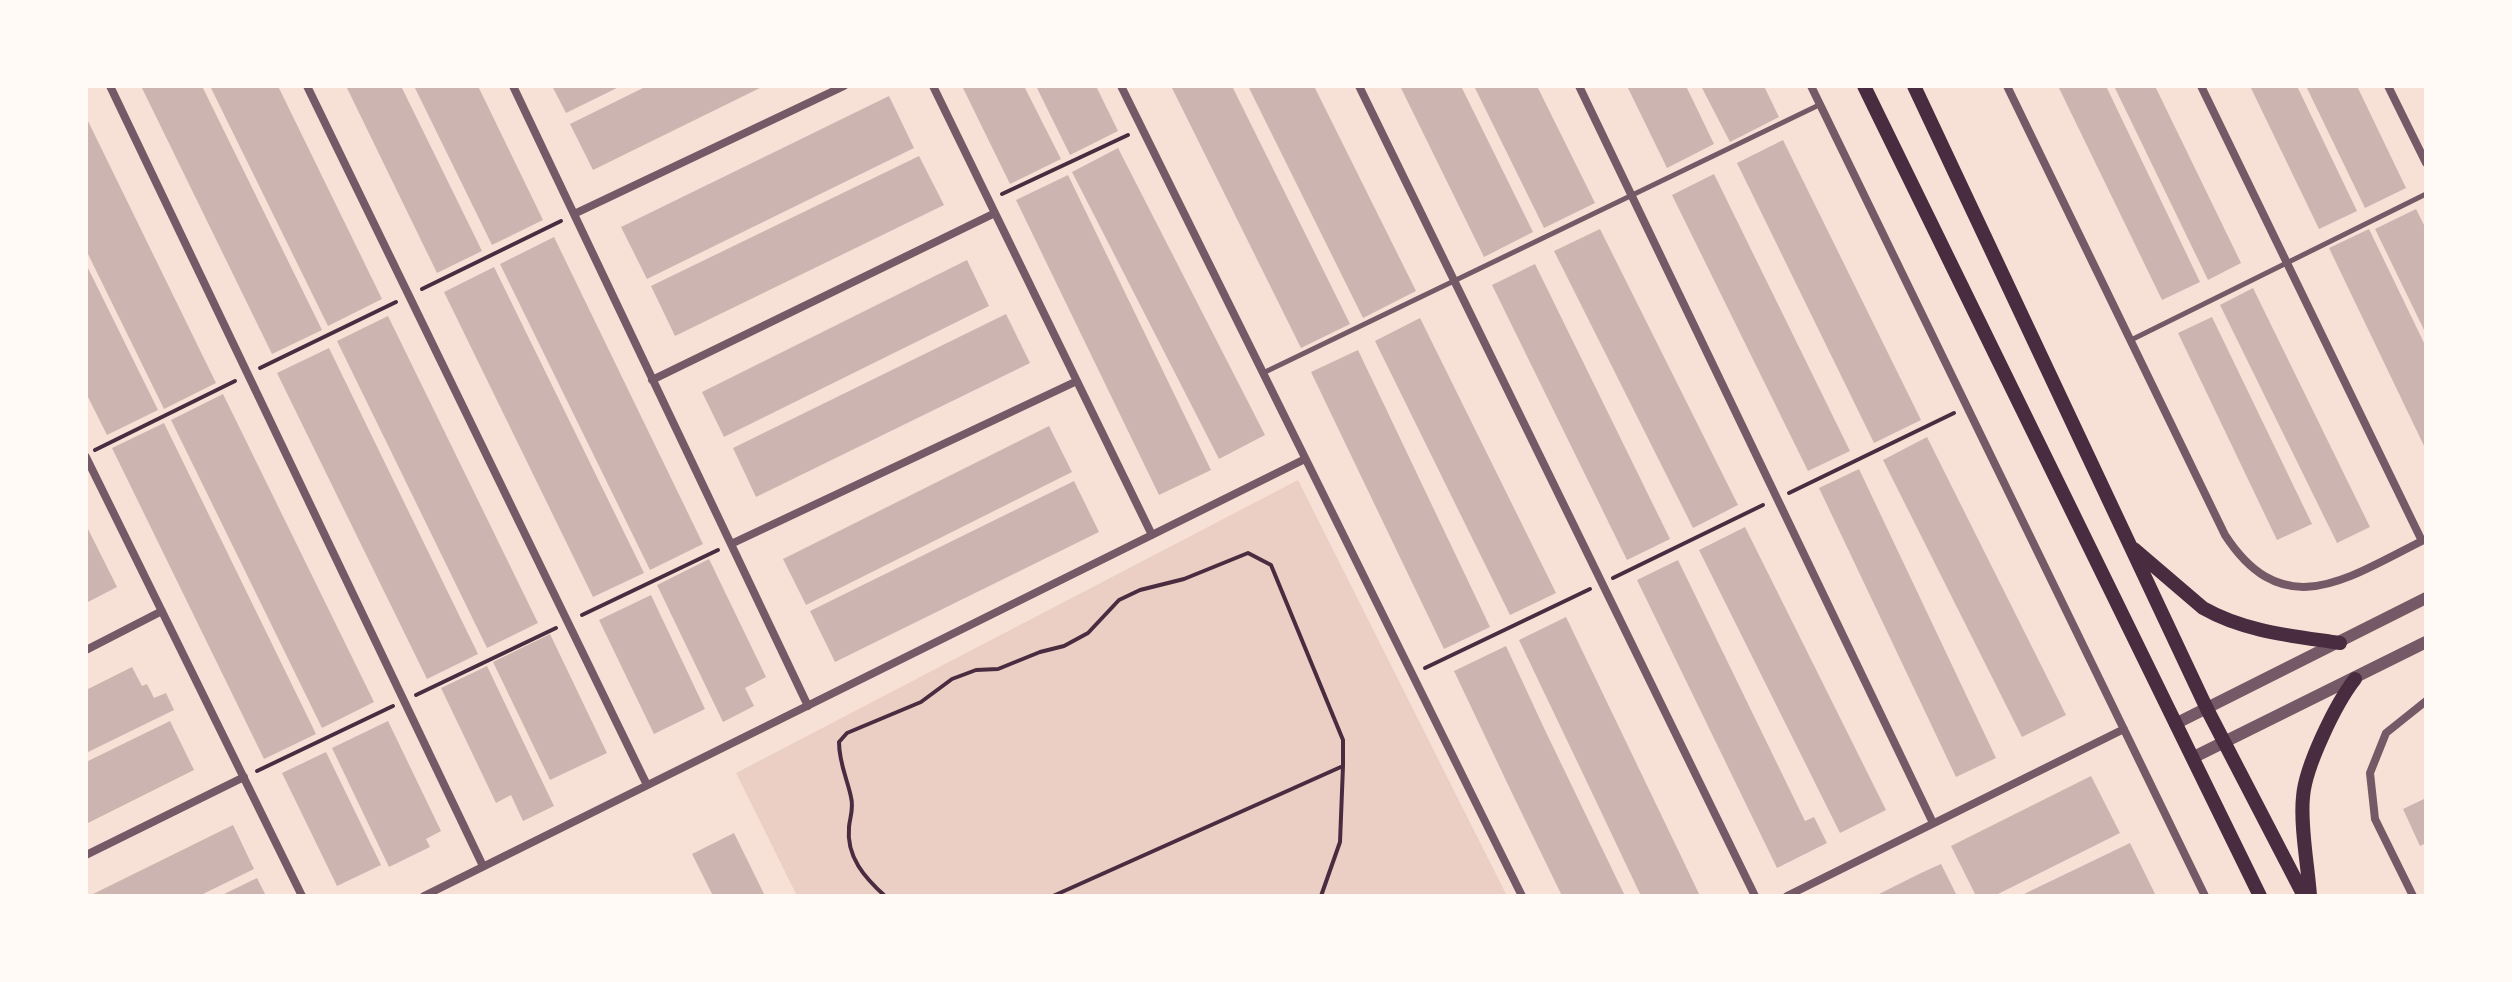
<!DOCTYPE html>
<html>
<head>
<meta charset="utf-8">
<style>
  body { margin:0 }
  #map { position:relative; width:2512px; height:982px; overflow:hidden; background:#f7e1d7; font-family:"Open Sans",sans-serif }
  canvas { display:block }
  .frame { position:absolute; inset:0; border:88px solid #fffaf5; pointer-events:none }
</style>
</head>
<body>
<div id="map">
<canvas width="2512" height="982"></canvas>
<div class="frame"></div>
</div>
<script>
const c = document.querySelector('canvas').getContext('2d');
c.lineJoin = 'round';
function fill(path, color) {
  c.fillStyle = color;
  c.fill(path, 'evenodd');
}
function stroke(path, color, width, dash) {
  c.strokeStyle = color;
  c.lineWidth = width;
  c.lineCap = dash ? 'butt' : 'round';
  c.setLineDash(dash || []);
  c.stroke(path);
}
fill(new Path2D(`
  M1298,480L1507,896H797L736,773Z`), '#ebcfc5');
fill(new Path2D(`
  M141,86H202L322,330L272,354Z
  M210,86H278L382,299L328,326Z
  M346,86H401L482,251L437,273Z
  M414,86H478L543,220L492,245Z
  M552,86H621L566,113Z
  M647,86H764L593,170L570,124Z
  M962,86H1024L1061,159L1010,184Z
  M1036,86H1096L1118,131L1070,155Z
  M1171,86H1232L1350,324L1301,348Z
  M1248,86H1314L1416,291L1363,318Z
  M1400,86H1461L1533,232L1484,257Z
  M1474,86H1537L1595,203L1544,228Z
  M1627,86H1686L1714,144L1667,168Z
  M1701,86H1764L1779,117L1730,142Z
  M2058,86H2106L2200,282L2162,300Z
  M2114,86H2155L2241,263L2208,280Z
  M2250,86H2297L2357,211L2319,229Z
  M2306,86H2357L2406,188L2365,208Z
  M889,96L914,148L647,279L621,227Z
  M86,117L216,383L164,409L86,250Z
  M1783,140L1921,420L1874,443L1737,163Z
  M1118,148L1265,435L1219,459L1072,172Z
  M919,156L944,205L675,336L651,286Z
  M1714,174L1850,451L1808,471L1672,195Z
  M1068,175L1211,470L1159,495L1016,200Z
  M2416,209L2426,229V334L2375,229Z
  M1600,229L1738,505L1693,528L1554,251Z
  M2369,229L2426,347V450L2329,248Z
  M554,237L703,544L650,570L500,264Z
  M967,260L989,306L724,437L702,392Z
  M86,264L158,410L107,435L86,393Z
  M1535,264L1670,539L1627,560L1492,285Z
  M494,267L644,573L593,597L444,292Z
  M2253,288L2370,527L2337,543L2220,305Z
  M1006,314L1030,363L756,497L733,448Z
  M388,316L538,623L487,648L337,341Z
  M2212,317L2312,524L2277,540L2178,333Z
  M1420,318L1556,593L1510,615L1375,341Z
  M329,348L478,654L427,679L277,373Z
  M1358,350L1490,627L1444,649L1311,372Z
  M223,394L374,702L322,728L171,420Z
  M164,423L316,734L264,759L112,448Z
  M1049,426L1072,472L806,605L783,559Z
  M1927,437L2066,715L2022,737L1883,460Z
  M1859,469L1996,758L1956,777L1819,488Z
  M1074,481L1099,532L835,662L810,611Z
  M86,525L117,587L86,603Z
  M1745,527L1886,810L1840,833L1699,550Z
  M709,559L766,677L745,688L754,706L723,722L657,585Z
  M1678,560L1805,821L1814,817L1827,843L1777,868L1637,580Z
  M651,595L705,709L654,734L599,620Z
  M1566,617L1680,854L1700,896H1641L1585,778L1519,640Z
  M550,634L607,753L550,780L493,662Z
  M1506,646L1543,726L1625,896H1562L1511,791L1454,671Z
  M487,666L554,806L523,821L511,795L496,803L441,688Z
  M132,667L142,686L147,684L154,698L166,693L174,710L86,753V690Z
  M170,721L194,770L86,824V762Z
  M388,721L441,831L426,839L430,847L389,867L332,748Z
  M326,752L381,865L337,886L282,773Z
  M2091,776L2120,833L1994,896H1976L1951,846Z
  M2426,798V843L2420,846L2403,809Z
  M233,825L254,869L199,896H89Z
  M734,833L765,896H713L692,854Z
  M2130,843L2156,896H2021L2026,893Z
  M1941,864L1957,896H1875L1921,873Z
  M257,878L266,896H220Z`), '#ccb4b1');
stroke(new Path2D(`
  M1002,194L1128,135
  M422,289L561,221
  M260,368L396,302
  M95,450L235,381
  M1789,493L1954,413
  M1613,578L1763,505
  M582,615L718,550
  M1425,668L1590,589
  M416,695L556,628
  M257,771L393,706
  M885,896C865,878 846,857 849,827C850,816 854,809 851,797C847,778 839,763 839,742L847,733L921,702L952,679L976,670L998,669L1040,652L1064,646L1088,633L1119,600L1140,590L1184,579L1248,553L1271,565L1343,740V766L1053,896
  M1321,896L1340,842L1343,766`), '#4a2c40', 4);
stroke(new Path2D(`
  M2131,340L2426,194
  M1263,373L1819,105`), '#755966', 5);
stroke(new Path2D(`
  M110,86L483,866
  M307,86L647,785
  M513,86L808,706
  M933,86L1152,535
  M1121,86L1522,896
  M1359,86L1755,896
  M1579,86L1933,823
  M1811,86L2205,896
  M2007,86L2225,535C2285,627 2350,576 2426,539
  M2201,86L2422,541
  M2388,86L2426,163
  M574,214L844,86
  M652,380L995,213
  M86,457L302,896
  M731,544L1077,381
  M86,650L162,611
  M86,855L244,777
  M424,896L1305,459
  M1787,896L2124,729
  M2413,896L2375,819L2370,773L2386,733L2426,701`), '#755966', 8);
stroke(new Path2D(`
  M2175,724L2426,598
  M2192,758L2426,642`), '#755966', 12);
stroke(new Path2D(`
  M1864,86L2260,896
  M1914,86L2207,709L2304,896
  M2134,549L2203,608C2245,632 2294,636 2340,643
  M2310,896C2308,866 2300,826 2303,797C2305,767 2336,703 2355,679`), '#4a2c40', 14);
</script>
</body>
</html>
